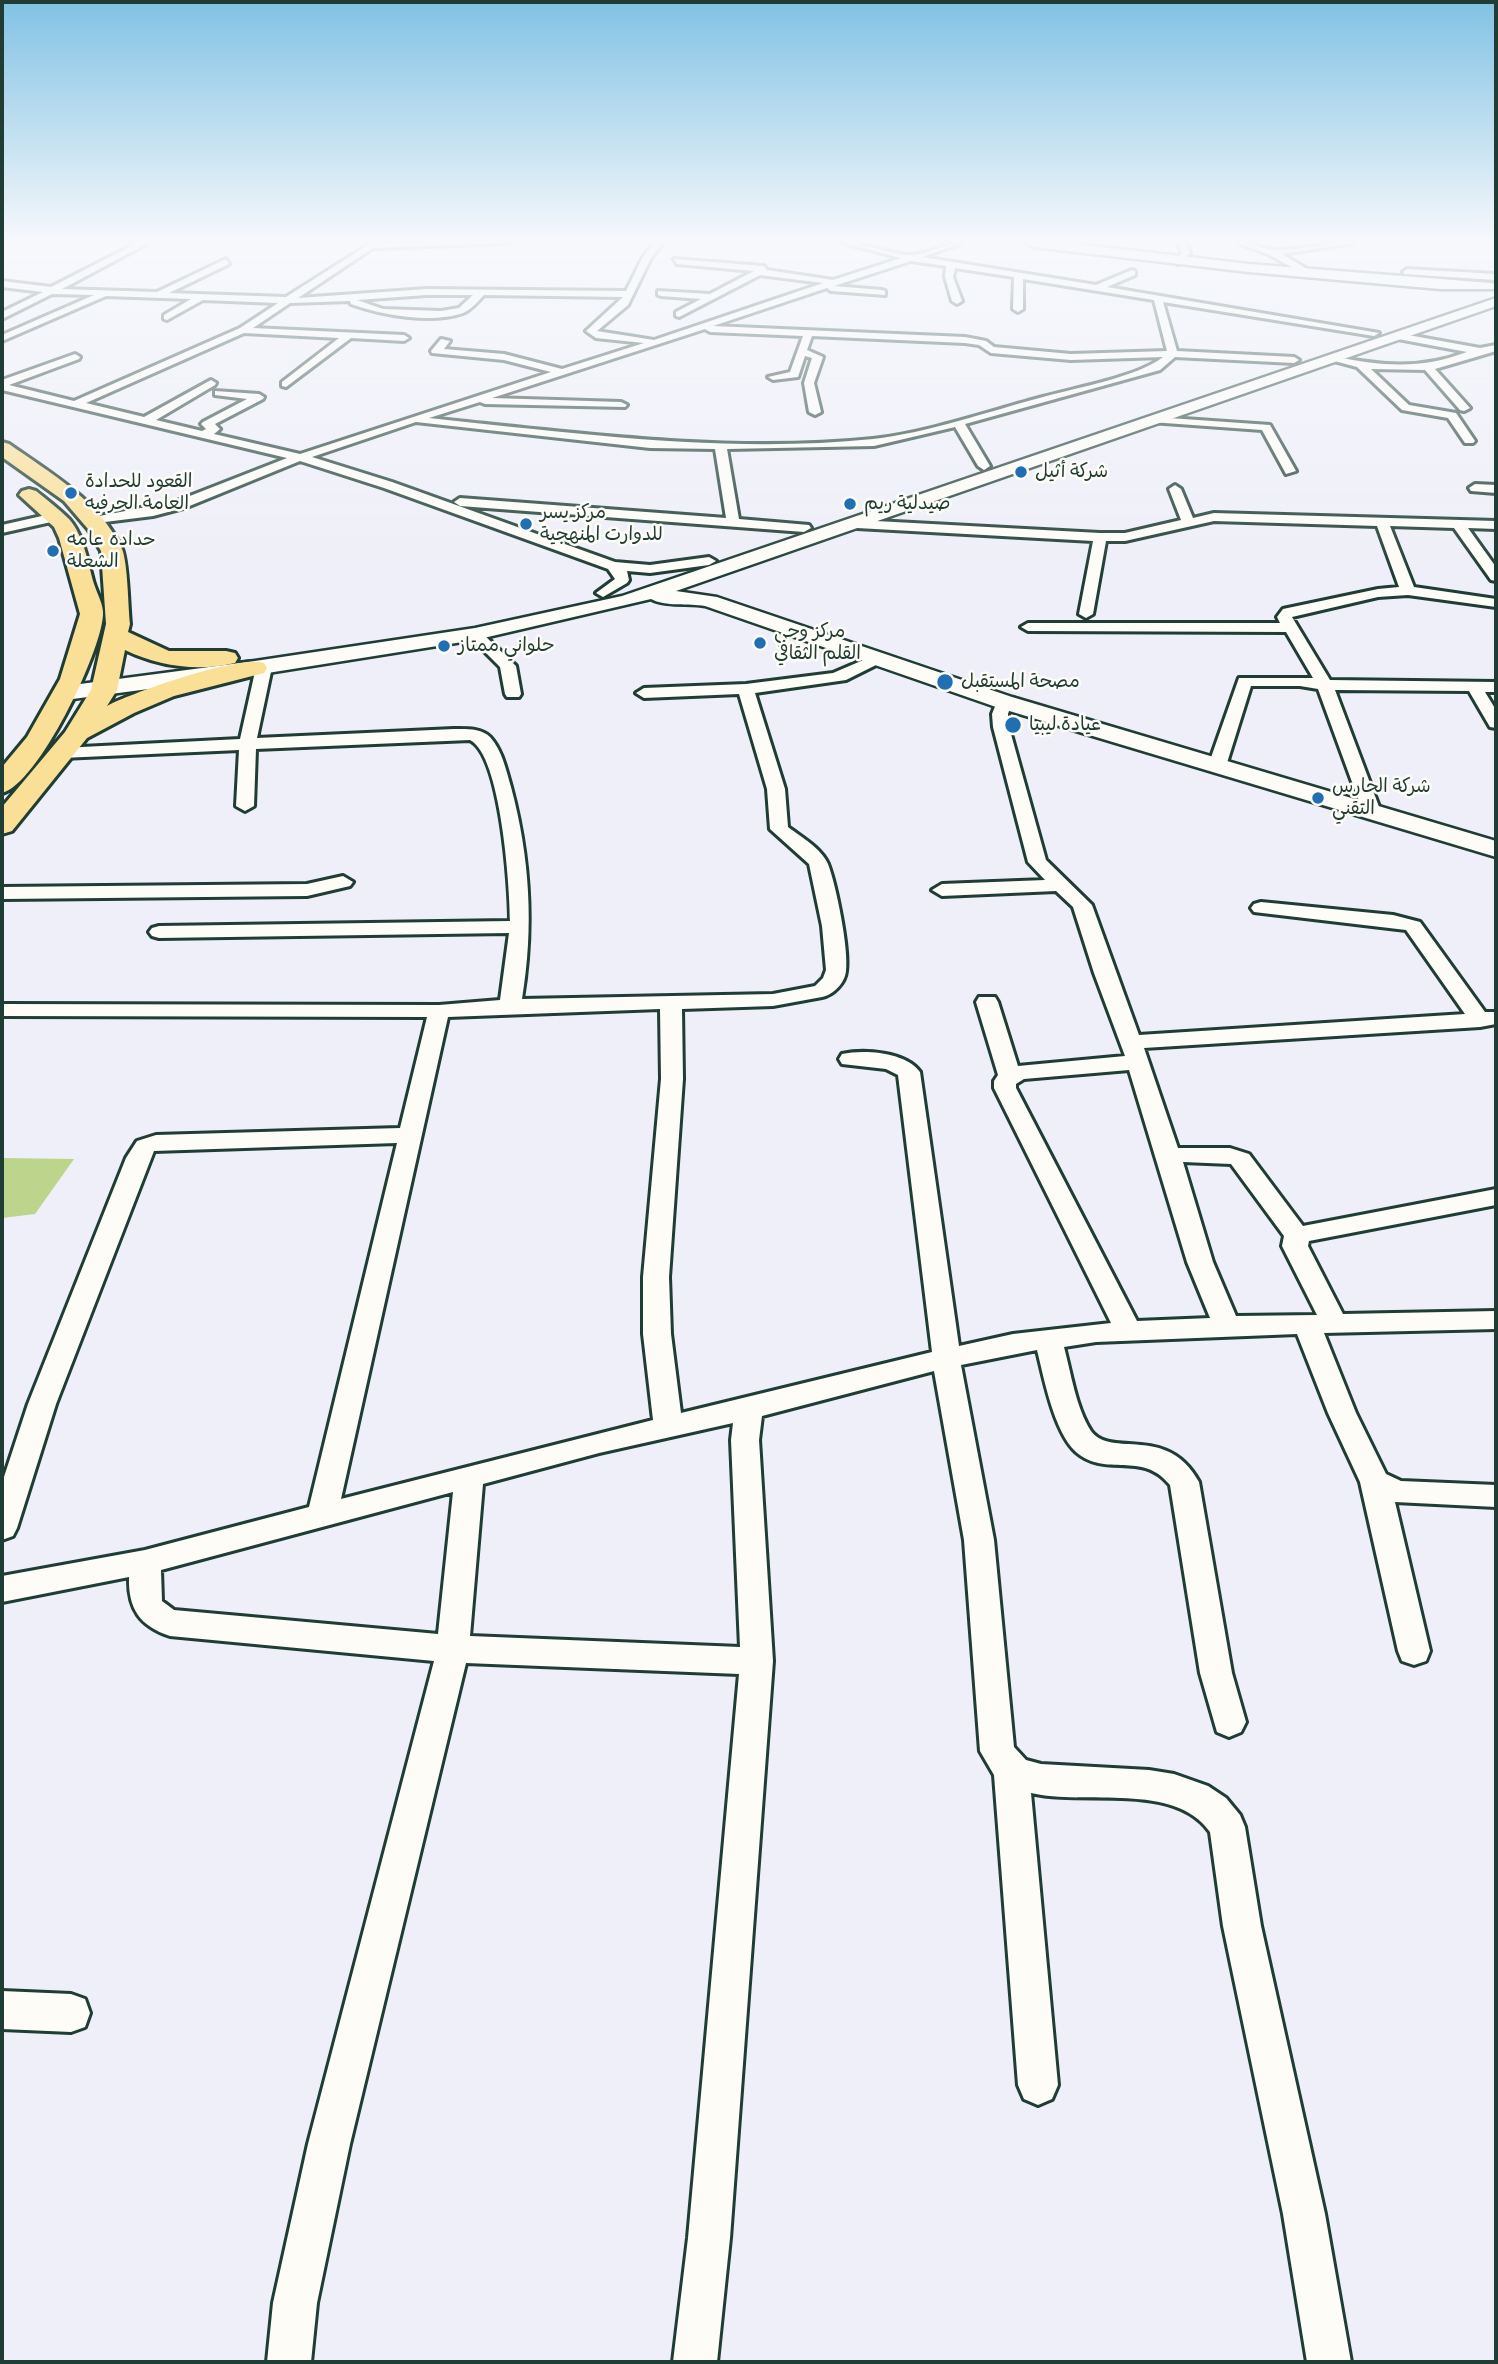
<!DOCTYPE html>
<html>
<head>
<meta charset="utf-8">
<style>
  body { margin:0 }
  #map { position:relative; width:1498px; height:2364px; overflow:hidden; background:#eeeff8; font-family:Delius,sans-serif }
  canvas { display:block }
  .frame { position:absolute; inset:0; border:4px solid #1f3d34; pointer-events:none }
</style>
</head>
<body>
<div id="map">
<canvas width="1498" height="2364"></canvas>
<div class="frame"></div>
</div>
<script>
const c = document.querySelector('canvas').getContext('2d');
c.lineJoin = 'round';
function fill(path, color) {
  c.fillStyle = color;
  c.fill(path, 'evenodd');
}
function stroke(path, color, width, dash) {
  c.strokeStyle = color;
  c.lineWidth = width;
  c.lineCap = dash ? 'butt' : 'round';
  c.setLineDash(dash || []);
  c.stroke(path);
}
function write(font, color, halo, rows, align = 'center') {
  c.font = font + ' Delius,"Playpen Sans Arabic",sans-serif';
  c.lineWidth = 5;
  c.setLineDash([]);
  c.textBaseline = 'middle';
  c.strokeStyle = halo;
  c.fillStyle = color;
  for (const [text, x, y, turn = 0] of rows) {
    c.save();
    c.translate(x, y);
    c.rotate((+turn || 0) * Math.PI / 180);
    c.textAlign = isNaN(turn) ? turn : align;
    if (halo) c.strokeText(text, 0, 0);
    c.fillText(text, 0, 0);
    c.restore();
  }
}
fill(new Path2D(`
  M2,1158L74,1159L35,1214L2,1218Z`), '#bcd48b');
const street = new Path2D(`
  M137,243H148L62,289L157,292L226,259L229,264L169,293L286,297L371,243H508L373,248L298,298L426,289L626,291L643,257L654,243H663L651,258L628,305L597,331L654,340L823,283L760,275L679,317L676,316V312L701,299L661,296L658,295V291L710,294L754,271L677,264L674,259L764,266L767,270L833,280L901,258L844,243C867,243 887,254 909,255C926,256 944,243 962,243L922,257L1096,285L1132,270L1135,271V275L1107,287L1379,333L1374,336L1163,302L1177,351L1294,357L1299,360L1294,363L1175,357L1160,370L965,424L990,466L984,470L978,466L955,427L874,446L727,449L739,519L809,525L811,528L804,532L460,506L454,502L460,498L726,518L715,449L650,448L416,422L312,457L392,482L615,562L650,565L709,557L716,561L709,565L650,573L627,571L629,580L627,583L603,597L596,593L615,579L608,569L384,488L300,461L187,507L153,516L89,524V518L177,501L287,458L2,390V380L75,354L80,357L79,359L9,385L74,401L240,328L278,303L203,300L167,320L164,319V315L191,299L106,296L2,341V335L94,295L52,294L2,319V312L43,292L2,287V281L51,287ZM911,261L946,266L945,277L952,301L957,304L962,301L953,277L955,268L1014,277L1013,309L1018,312L1023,309V279L1154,300L1167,351L1071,354L994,347L986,341L965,337L713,326L827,288L831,291L885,295V291L882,290L834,286ZM426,295H473L459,308L441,311L383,309L357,300ZM484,295L623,297L586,331L596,338L644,343L562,369L504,354L444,349L450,341L441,339L431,351L432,353L504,360L551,372L300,454L214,434L220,429L215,424L263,399L264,397L259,394L215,391V395L247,399L203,422L201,424L206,429L202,431L156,420L215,385L216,383L211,380L144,417L86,403L244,333L339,338L282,382V386L286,387L351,338L404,341L409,338L404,335L253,328L290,303L350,301L351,304C381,315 431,324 463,313C471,310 478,301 484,295ZM705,329L710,332L803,336L790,372L768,377L773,380L798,377L805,356L812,358L804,383L809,412L815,415L821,412L814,383L823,357L807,350L812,336L965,343L979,345L991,353L1071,360L1163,357C1138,377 1075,388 1043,397C990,411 927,433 873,439C728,454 574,433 429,418L480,402L485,404L625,407L627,405L621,402L492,398Z
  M1178,243H1186L1190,253L1178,264L1174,261L1182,253Z
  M1238,243C1251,243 1263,250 1276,250C1301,250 1327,243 1353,243L1282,254L1312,272L1313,274L1309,277L1270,255Z
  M1407,269L1496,274V280L1404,274L1403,272Z
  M1397,333L1480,348L1496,345V351L1435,369L1470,408L1464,411L1460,410L1425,370L1371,369L1409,405L1456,413L1475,441L1473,443H1465L1448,418L1402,410L1357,367L1327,359L1332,356C1382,366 1419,370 1467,352L1393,338L1392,336Z
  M1155,417L1270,425L1296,471L1286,474L1262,430L1151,422L1149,420Z
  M1475,484L1496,485V493L1471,491L1469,488Z
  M1175,485L1181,489L1193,518L1214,513L1496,521V529L1468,528L1496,567V581L1491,580L1454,528L1390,526L1414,587L1496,599V607L1408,595L1378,597L1292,617L1330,680L1496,682V692H1485L1496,710V728L1490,727L1469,691L1335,690L1381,812L1372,817L1363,812L1318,689L1300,686H1251L1226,766L1217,771L1208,766L1239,678H1313L1286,632L1028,631L1021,627L1028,623H1280L1277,617L1283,609L1378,589L1399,587L1377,526L1214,521L1125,541H1106L1093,614L1086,618L1079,614L1093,541L857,528L850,524L857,520L1100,533H1125L1181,520L1169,489Z
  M55,513L60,514V520L2,533V525Z
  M475,629L480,631L516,666L521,694L519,697H507L505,694L500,667L467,634Z
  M875,655L880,657L883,660L880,663L846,680L755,693L785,789L788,827C801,837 821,848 828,864C836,885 849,949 846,971C845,983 833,995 822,997L773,1006L682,1009L683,1079L669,1277L671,1334L681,1413L932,1352L898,1075L886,1069L842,1064L839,1059L842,1054C864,1049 906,1052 920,1072L959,1346L1013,1334L1111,1323L994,1088V1081L998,1075L976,1002L979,997H995L998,1002L1018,1066L1125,1056L1094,973L1073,907L1056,891L942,896L932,890L942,884L1045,880L1028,862L993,727L992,714L998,699H1010L1012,702L1008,714L1009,727L1046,860L1092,905L1139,1035L1465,1014L1406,930L1254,912L1251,908L1254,904L1261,902L1393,915L1420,922L1485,1012H1496V1024L1480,1027L1144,1048L1178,1148H1230L1249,1154L1303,1226L1496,1189V1205L1309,1241L1308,1246L1343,1314L1496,1311V1329L1324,1333L1356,1413L1386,1474L1401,1481L1496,1485V1507L1395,1502L1430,1651L1426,1661L1414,1665L1402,1661L1398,1651L1360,1482L1328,1413L1297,1334L1096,1342L1064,1347C1071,1373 1076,1408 1091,1431C1111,1459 1167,1423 1199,1482L1232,1673L1246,1722L1241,1732L1229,1737L1217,1732L1200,1673L1170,1485C1142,1450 1106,1478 1076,1452C1054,1432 1044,1378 1037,1350L961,1365L994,1540L1014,1747L1026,1760L1041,1764L1149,1770L1174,1774L1208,1786L1226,1798L1240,1815L1245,1827L1261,1926L1325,2214L1351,2362H1307L1283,2214L1223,1926L1210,1832C1174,1781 1085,1806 1031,1793L1058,2085L1052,2099L1038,2105L1024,2099L1018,2085L994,1775L980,1751L964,1540L934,1371L762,1416L759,1440L773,1661L730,2238L717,2362H673L688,2238L739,1674L466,1663L350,2144L317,2303L311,2362H267L273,2303L308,2144L434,1661L170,1636C140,1626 128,1609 129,1577L2,1602V1576L145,1550L309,1507L397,1143L154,1151L56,1404L17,1528L13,1536L2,1540V1483L28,1404L126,1158L137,1141L156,1135L400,1128L427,1017L2,1016V1004L439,1005L500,1000L509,933L159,938L152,936L149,932L152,928L159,926L510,921C510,887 501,755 470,740L256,749L254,806L245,811L236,806L239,750L62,758L53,753L62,748L240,739L256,667L264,662L272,667L257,738L454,729C466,729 481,728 490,737C502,750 506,770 511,787C530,858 534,927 522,999L773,994L815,986L823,978L826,970L822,926L809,864L770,829L767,789L739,694L644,698L636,693L644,688L746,684L833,673ZM660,1009L661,1079L643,1277V1334L653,1420L341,1499L448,1017ZM1129,1070L1187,1262L1210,1318L1137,1321L1016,1088V1084L1024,1079ZM1183,1162L1231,1164L1284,1236L1282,1246L1317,1315L1236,1316L1213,1262ZM733,1423L731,1440L740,1647L470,1636L483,1484L599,1453ZM453,1492L438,1634L174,1610L162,1601L161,1570Z
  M343,876L353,882L350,886L307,896L2,899V887L307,884Z
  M2,1991L71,1994L85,1999L90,2013L85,2027L71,2032L2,2029Z`);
const secondary = new Path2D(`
  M1027,243H1068L1249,264L1491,283L1496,284V289H1440L1249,272L1033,247Z
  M1496,298V306L676,591L717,597L1012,697L1496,841V857L996,707L705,606C689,603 665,607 651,599L475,640L255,675L65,700L57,698L54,693L57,688L65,686L255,661L475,628L622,596Z`);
const primary = new Path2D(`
  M2,442L9,444C50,473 100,501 122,549C128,564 128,606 130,624L128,632L169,651H226L235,653L238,658L235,663C198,672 158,666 125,650L117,690L107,706C134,692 236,656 264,663L267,668L264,673L174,696L134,713L87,738L12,831L2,834V807L65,732L91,690L106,624L101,551L88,529L64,501L2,457Z
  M29,489L36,491C47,500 59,509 69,519C84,536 88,563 94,584C97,593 104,606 103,615C101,653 38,784 2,793V767L27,737L60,679L80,614L59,538L54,527L19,495L22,491Z`);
stroke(street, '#1f3d34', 6);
stroke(secondary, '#1f3d34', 5);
stroke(primary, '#1f3d34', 6);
fill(street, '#fdfcf7');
fill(secondary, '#fdfcf7');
fill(primary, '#fadf96');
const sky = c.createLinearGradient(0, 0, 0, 574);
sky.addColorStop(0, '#81c2e3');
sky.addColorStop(0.42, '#f7f8fc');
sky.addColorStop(1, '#f7f8fc00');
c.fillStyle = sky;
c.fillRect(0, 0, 1498, 574);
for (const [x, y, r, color] of [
  [1021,472,7,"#1f6fb2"],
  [71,493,7,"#1f6fb2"],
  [850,504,7,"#1f6fb2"],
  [526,524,7,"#1f6fb2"],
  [53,551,7,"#1f6fb2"],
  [760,643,7,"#1f6fb2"],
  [444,646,7,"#1f6fb2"],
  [945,682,9,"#1f6fb2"],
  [1013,725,9,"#1f6fb2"],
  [1318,798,7,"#1f6fb2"]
]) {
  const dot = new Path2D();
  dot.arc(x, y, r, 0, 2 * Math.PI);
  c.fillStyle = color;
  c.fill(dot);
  stroke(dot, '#fdfcf7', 2.5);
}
write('19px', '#1f3d34', '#fdfcf7', [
  ["شركة أثيل",1035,472],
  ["القعود للحدادة",85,482],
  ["العامة الحرفيه",85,504],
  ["صيدلية ريم",864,504],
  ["مركز يسر",540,513],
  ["للدوارت المنهجية",540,535],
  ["حداده عامه",67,540],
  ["الشعلة",67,562],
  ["مركز وحي",774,632],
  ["القلم الثقافي",774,654],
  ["حلواني ممتاز",458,646],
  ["مصحة المستقبل",961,682],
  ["عيادة ليبيا",1029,725],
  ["شركة الحارس",1332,787],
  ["التقني",1332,809]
], 'left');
</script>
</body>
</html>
